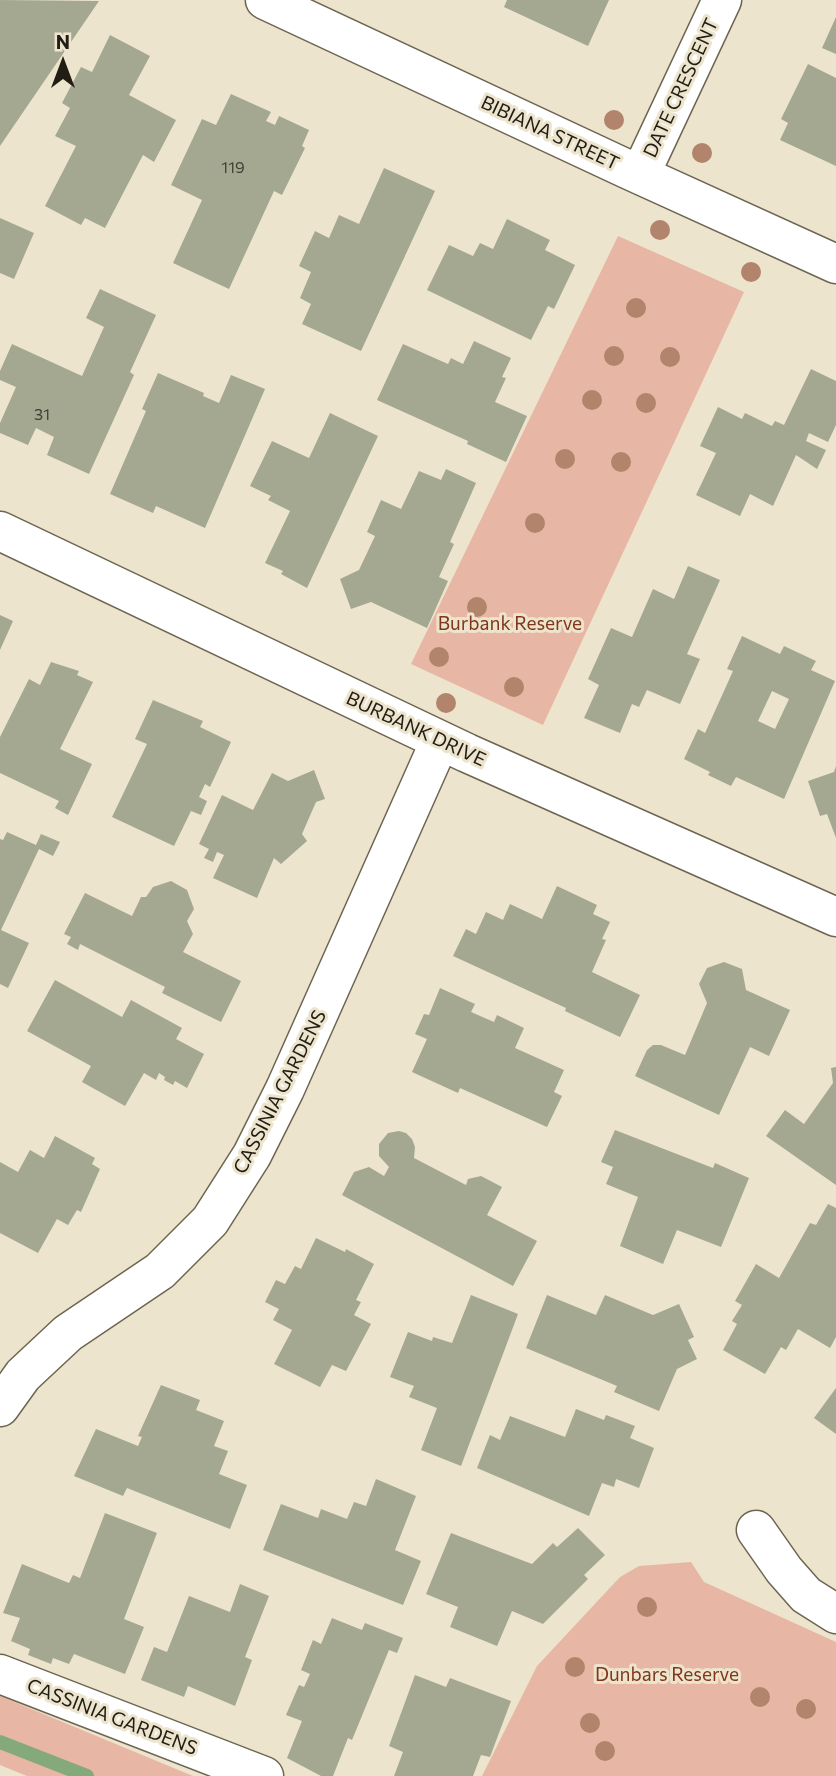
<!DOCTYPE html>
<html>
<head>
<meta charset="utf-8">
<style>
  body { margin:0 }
  #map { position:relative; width:836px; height:1776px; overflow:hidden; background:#ede4cd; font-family:Commissioner,sans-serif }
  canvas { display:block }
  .north { position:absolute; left:28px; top:28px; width:70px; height:70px; -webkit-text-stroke:5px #ede4cd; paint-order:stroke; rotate:0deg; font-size:19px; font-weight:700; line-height:28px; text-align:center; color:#211d15 }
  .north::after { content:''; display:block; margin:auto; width:24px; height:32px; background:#211d15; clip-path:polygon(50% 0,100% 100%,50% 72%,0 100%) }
</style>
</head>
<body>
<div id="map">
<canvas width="836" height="1776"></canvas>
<div class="north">N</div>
</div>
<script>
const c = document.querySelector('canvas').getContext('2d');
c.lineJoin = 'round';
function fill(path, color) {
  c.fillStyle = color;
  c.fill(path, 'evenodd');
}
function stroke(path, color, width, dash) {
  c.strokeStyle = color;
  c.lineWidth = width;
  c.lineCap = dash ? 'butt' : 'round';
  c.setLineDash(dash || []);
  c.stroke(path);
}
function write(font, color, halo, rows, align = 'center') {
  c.font = font + ' Commissioner,sans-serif';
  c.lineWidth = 6;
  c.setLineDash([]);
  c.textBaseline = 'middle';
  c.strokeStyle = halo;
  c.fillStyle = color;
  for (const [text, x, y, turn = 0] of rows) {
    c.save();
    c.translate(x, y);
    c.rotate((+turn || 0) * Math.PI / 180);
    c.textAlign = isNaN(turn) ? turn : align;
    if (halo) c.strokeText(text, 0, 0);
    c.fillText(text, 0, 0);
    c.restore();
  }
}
fill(new Path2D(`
  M618,236L744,292L543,725L411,664Z
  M691,1562L704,1582L836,1642V1776H482L537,1666L620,1577L639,1566Z
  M0,1696L193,1776H27L0,1765Z`), '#e8b6a5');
stroke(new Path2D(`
  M0,1742L87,1776`), '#84aa79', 14);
fill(new Path2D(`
  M0,0L99,1L0,146Z
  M507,0H609L588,46L504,7Z
  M836,17V54L822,48Z
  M110,35L150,56L129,95L176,120L154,162L143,155L105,228L85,218L81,225L45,206L76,146L55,136L70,108L62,103L81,67L92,72Z
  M808,64L836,78V166L780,140L788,123L781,119Z
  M231,94L271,112L266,121L275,125L279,116L309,130L302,146L305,148L282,195L274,191L229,289L173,263L202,200L171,185L202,119L216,125Z
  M384,168L435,191L361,351L302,324L311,304L300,298L311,272L299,266L315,231L329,238L339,215L359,224Z
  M0,218L34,233L14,279L0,273Z
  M507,219L550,240L545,250L575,265L554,309L548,306L531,340L427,290L449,245L473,256L480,243L493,249Z
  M100,289L156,315L130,372L134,375L89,474L47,455L54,437L36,428L28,445L0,433V423L16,387L0,380V371L12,344L82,376L104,327L86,318Z
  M474,341L511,358L502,377L506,378L495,402L527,416L506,462L467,444L468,441L377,400L403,344L448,364L451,358L463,364Z
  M811,369L836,381V425L828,442L809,433L806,441L826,450L817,469L796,455L773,506L750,494L740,516L696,495L716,453L700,446L718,407L742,419L745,413L772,426L775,421L784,425Z
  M158,373L204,393L203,396L219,403L231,375L265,389L205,528L156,506L153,513L110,494L146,411L142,409Z
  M330,413L378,436L307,588L281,574L283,571L265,563L290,511L268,500L271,496L250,486L272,441L309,458Z
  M446,469L476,483L450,542L454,544L439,577L448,581L427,628L371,602L351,609L340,579L359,570L375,536L367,532L381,500L401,509L419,471L441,480Z
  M688,566L720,580L687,654L700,659L680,704L647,690L639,707L632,704L620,733L584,718L599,685L588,679L611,628L632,637L653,589L674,599Z
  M0,615L13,621L0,650Z
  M742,636L780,654L784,646L816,661L811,670L835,681L784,799L736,777L731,786L708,775L710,772L684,759L698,729L705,733L733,671L727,669ZM772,691L789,699L775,729L758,721Z
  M51,662L79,671L77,675L93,682L60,749L92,764L68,815L55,808L59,801L0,773V737L29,679L40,685Z
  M153,700L203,721L200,727L231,742L210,787L205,784L199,797L207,801L201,815L191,811L174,846L112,817L147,744L135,739Z
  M836,766V838L827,814L820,816L808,781L834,772Z
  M314,770L325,799L316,802L302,834L307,841L281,864L274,858L257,898L213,878L224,855L217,852L213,862L204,858L209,849L199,844L222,795L253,810L272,773L288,781Z
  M7,832L36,845L41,834L60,842L53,856L39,849L1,930L29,943L8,988L0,984V839L3,840Z
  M171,881L187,890L194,909L187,921L193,934L183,952L241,981L221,1022L162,993L165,987L80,944L78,950L67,944L71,937L64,934L85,893L132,916L141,897H146L153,887Z
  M557,886L597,905L593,914L610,922L602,939L606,940L592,972L640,995L620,1037L565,1011L566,1008L453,956L466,929L476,934L486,912L503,920L510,904L542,919Z
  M724,962L742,969L746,990L790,1010L769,1056L750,1047L719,1115L635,1076L647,1050L653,1045H661L685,1055L707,1003L699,984L707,968Z
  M55,980L122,1017L131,1000L182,1028L176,1039L204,1054L187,1088L175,1081L173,1085L164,1080L165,1077L159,1073L156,1080L144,1073L125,1106L82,1082L91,1066L27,1031Z
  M440,988L475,1004L471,1012L494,1022L497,1015L524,1028L515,1048L564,1070L554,1092L562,1096L547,1127L460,1088L458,1093L412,1072L427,1039L415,1034L424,1014L429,1015Z
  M836,1067V1185L766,1136L785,1110L804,1124L833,1083L831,1068Z
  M615,1130L713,1168L715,1163L749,1178L721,1247L677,1230L663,1264L620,1246L638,1197L606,1184L613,1167L601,1162Z
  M399,1131L406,1133L412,1139L415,1147L414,1158L466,1185L468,1179L481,1176L502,1187L487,1215L537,1241L513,1286L342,1195L354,1172L369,1167L384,1176L389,1167L379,1156V1144L388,1133Z
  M55,1136L95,1158L92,1164L100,1169L81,1212L77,1210L68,1225L57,1219L38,1253L0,1233V1162L18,1172L30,1150L44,1158Z
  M828,1204L836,1208V1337L830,1348L798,1329L786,1350L781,1347L765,1374L723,1350L737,1324L732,1321L742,1305L735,1301L756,1264L779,1278L810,1223L816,1225Z
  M316,1238L345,1252L346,1249L374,1264L356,1300L361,1302L354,1315L371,1324L346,1371L332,1365L320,1387L274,1364L292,1330L273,1320L279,1309L265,1302L276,1280L285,1284L295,1266L301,1269Z
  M471,1295L518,1314L461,1466L421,1450L437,1408L409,1397L414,1386L390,1377L408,1332L432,1341L433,1337L452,1343Z
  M547,1295L596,1315L605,1295L653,1315L679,1304L694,1337L688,1340L697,1359L677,1369L659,1411L614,1392L617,1386L526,1348Z
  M161,1385L200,1400L196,1410L224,1421L214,1446L228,1451L219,1474L247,1485L230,1529L127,1488L123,1496L74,1476L96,1429L138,1446L142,1437L138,1436Z
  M836,1388V1434L814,1418Z
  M576,1409L604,1420L606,1415L635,1426L630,1438L654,1448L639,1488L616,1479L614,1487L602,1483L589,1516L477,1468L490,1435L500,1440L510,1416L565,1437Z
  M376,1479L416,1496L395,1550L421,1561L403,1605L263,1550L281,1504L318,1518L321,1509L347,1519L354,1502L366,1506Z
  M105,1513L157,1533L124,1619L144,1627L125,1674L74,1654L69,1664L53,1658L51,1664L28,1655L30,1649L11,1641L20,1618L3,1613L22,1564L69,1583L73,1575L80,1578Z
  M578,1528L605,1555L584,1575L588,1579L543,1624L512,1611L497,1646L450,1627L458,1607L426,1594L451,1533L532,1564L553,1543L557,1547Z
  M240,1584L269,1596L245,1657L252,1660L235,1706L188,1686L184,1697L141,1680L154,1647L167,1652L189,1596L230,1612Z
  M332,1618L362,1630L365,1623L403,1638L397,1653L389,1650L352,1740L348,1738L333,1776H321L287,1758L302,1721L286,1715L299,1685L304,1687L310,1674L301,1670L313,1640L321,1644Z
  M415,1675L446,1687L450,1678L511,1701L490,1757L481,1755L473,1776H394L403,1752L389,1746Z`), '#a4a891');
const street = new Path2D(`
  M265,0L627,169L836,264
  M640,175L722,0
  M0,531L467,753L836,917
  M0,1407L23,1375L68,1333L160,1271L210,1221L252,1155L285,1089L440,741
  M756,1530L784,1570L806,1595L836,1614
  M0,1674L264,1776`);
stroke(street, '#6d6551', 41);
stroke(street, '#fff', 38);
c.fillStyle = '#b1846b';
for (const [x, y] of [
  [614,120],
  [702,153],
  [660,230],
  [751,272],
  [636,308],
  [614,356],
  [670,357],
  [592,400],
  [646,403],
  [565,459],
  [621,462],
  [535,523],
  [477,607],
  [439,657],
  [514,687],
  [446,703],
  [647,1607],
  [575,1667],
  [760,1697],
  [806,1709],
  [590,1723],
  [605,1751]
]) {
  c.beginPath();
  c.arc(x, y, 10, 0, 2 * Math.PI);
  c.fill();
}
write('16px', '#424034', null, [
  ["119",233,168],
  ["31",42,415]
]);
write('19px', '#211d15', '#ede4cd', [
  ["DATE CRESCENT",681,88,-65],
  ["BIBIANA STREET",550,133,25],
  ["BURBANK DRIVE",416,729,25],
  ["CASSINIA GARDENS",280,1092,-63],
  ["CASSINIA GARDENS",112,1717,21]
]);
write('19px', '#80361b', '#ede4cd', [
  ["Burbank Reserve",510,624],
  ["Dunbars Reserve",667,1675]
]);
</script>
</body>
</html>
